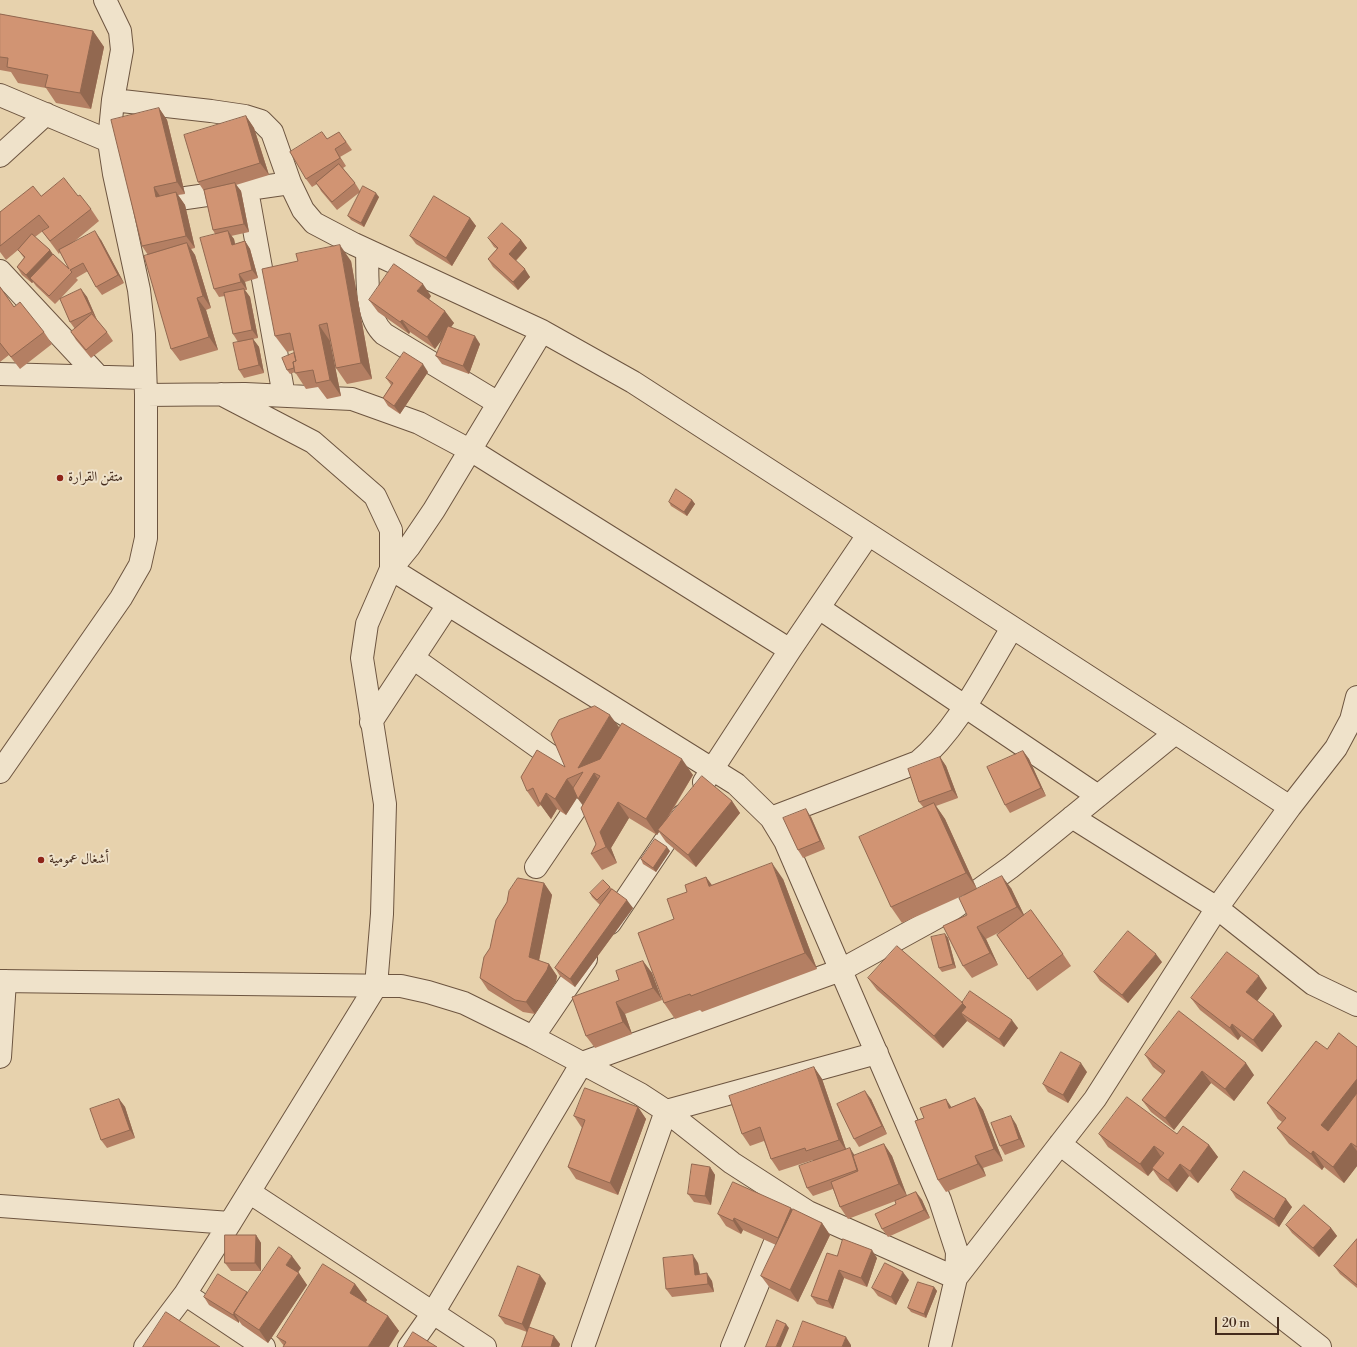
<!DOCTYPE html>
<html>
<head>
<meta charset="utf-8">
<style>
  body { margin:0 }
  #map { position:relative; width:1357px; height:1347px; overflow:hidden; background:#e7d2ad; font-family:"Libre Bodoni",serif }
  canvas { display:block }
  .scale { position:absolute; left:1215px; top:1317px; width:64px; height:18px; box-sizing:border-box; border:2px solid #442b1c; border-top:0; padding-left:5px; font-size:12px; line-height:14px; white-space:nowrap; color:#442b1c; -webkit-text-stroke:3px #efe2ca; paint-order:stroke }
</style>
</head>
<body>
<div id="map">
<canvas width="1357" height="1347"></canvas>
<div class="scale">20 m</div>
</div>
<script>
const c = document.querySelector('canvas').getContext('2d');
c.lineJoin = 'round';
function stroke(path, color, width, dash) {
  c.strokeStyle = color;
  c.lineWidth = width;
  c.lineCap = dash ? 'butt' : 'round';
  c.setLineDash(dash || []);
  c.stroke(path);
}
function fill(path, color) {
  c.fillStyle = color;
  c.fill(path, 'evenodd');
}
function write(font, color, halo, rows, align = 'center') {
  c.font = font + ' "Libre Bodoni",Amiri,serif';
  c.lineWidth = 4;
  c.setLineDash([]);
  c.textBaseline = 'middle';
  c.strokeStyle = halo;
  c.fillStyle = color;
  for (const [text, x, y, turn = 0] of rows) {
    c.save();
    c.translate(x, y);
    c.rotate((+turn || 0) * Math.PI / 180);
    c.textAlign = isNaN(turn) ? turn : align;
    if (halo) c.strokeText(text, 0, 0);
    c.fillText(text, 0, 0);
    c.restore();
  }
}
const minor = new Path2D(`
  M0,95L109,141
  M113,100L211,111L245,116L261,121L272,132L290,183L303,210L314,223L354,244L542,331L633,382L1290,807
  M0,156L46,114
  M247,190L284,396
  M151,205L172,200L290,183
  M367,250C368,276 364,316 384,334L498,403
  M0,271L97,375
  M542,331L434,510L409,547L391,569L736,784L771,818L785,841L940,1200L957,1252L956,1278L940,1347
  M0,374L144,378
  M146,395L245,394L352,399L419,423L477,454L790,650
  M819,608L1098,796
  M413,658L590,784
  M371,722L448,605
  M0,772L121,598L140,565L146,538V395L144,334L139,290L114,174L109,141L113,100L122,50L120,31L105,0
  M704,782L790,650L868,535
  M1072,817L1217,908L1313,984L1357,1005
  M771,818L918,762C958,729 985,672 1012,628
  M536,867L597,777
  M610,923L682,816
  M0,981L401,986L428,992L464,1003L533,1037L640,1094L666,1111L732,1163L808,1212L956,1278L1095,1099L1217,908L1290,807L1336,748L1351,720L1357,697
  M533,1037L586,959
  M0,1057L5,981
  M1060,1144L1320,1347
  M249,1192L485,1347
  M0,1206L230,1223
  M185,1294L264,1347
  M145,1347L185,1294L230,1223L376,986L382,914L385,804L362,658L367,624L391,569V530L375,496L313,442L221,394
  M409,1347L433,1313L582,1063L841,970L954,908L1011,867L1174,734
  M583,1347L666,1111L877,1053
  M732,1347L785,1218`);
stroke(minor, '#6d5540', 24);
stroke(minor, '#efe2ca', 22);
fill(new Path2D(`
  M0,14L93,31L104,47L91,109L56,103L46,88L18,83L11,72L0,70Z
  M159,108L167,120L185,194L178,195L185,205L195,248L191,249L195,255L211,308L206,310L218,350L180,361L171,349L148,255L142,246Z
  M246,116L254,128L269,175L236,185L241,191L249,232L231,236L234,239L235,244L245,241L250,249L258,278L245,282L247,290H245L250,297L258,338L253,339L259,347L264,373L244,378L239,370L238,342L233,334L225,296L219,297L214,289L215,234L213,230L204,191L198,182Z
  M322,132L327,139L345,140L352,150L340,157L346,166L343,168L355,183L360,191L379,197L364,227L351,220L348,216L360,192L337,210L321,191L317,184L312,187L306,179Z
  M41,196H78L91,209L99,221L69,246L101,240L124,283L102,295L96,287L88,271L76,278L78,280L60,299L81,289L87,297L97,320L107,332L113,341L91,358L76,340L71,332L75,329L70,322L60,299L55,304L36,286L33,282L32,283L22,275L17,267L24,258L18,250L6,260L0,252V212ZM48,227L42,231L59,254L60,252L69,269L53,254L50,250L35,237Z
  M470,218L476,226L452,266L416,244L410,236Z
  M488,238L521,240L527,248L516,261L530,277L518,290L493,267L488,259L497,249L494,247Z
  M351,261L372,379L347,384L336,368L331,341H330L341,396L327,399L318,387L306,389L295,372L290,374L287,370L294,353V350L287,352L275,336Z
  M0,287L14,307L44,332L52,344L20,369L9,355L0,362Z
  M431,296L429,299L454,323L451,327L480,344L469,374L442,364L436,356L443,338L435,349L410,332L409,334L378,312L369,300Z
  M428,372L400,414L388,406L383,398L391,385L386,378Z
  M692,500L695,504L687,516L671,506L669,502Z
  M619,727L693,775L668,818L732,801L740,813L696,867L666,842L659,832L657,835L629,818L611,848L617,863L602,870L591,854L596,844L583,805L577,797L566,815L557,809L551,819L541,805L538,807L527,791L565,767Z
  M1023,751L1029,759L1046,796L1010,813L1005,805Z
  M940,757L946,766L958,798L936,806L945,819L977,889L1011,888L1024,915L1063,954L1071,966L1037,991L997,935L1002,931L986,939L998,965L972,978L963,966L967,915L964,895L902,923L891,907L924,808L919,802Z
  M811,817L825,849L803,858L798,850Z
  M670,851L656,872L643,864L641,859Z
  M706,877L712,885L783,879L817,969L702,1012L700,1010L675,1019L664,1003L674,919L687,892Z
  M544,883L552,895L539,961L549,964L557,976L556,982L535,1014L523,1012L488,990L480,978Z
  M610,887L612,889L633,908L575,987L560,976L555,968L605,899L600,905L592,897L590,893Z
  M945,934L948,938L956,968L942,972L939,968Z
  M643,961L652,973L662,1000L625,1014L632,1034L595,1048L586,1036L619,980Z
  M1162,962L1128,1003L1100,981L1094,972Z
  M868,978L962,1003L1018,1028L1004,1047L967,1021L943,1048L877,990Z
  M1267,988L1257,1001L1274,1014L1282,1026L1262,1052L1241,1036L1238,1040L1200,1010L1191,998Z
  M1357,1047V1166L1344,1183L1324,1167L1322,1170L1289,1144L1277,1128L1282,1122L1278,1119L1267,1103L1327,1049Z
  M1145,1055L1254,1075L1234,1101L1211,1083L1174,1130L1151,1112L1142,1100L1163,1075L1153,1067Z
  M814,1067L822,1079L846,1149L855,1156L884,1144L892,1156L907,1196L916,1192L922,1200L930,1218L888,1237L882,1229L898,1200L848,1219L840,1207L833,1189L813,1196L807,1188L813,1161V1160L779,1171L771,1159L764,1141L750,1146L742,1134Z
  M1087,1072L1068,1103L1048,1092L1043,1084Z
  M975,1098L983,1110L1003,1161L983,1168L986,1176L946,1192L938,1180L952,1107Z
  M119,1099L125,1107L135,1138L107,1148L101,1140Z
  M871,1099L887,1134L859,1147L854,1139Z
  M638,1107L646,1119L618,1195L576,1179L568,1167L582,1128L574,1116Z
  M1016,1124L1025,1147L1005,1155L1000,1146Z
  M1099,1134H1177L1209,1145L1218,1157L1198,1183L1189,1176L1177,1192L1160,1180L1153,1170L1148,1176L1108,1147Z
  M710,1167L715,1175L711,1205L694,1202L688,1194Z
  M1231,1190L1292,1207L1279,1227L1236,1198Z
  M791,1208L792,1210L822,1223L830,1235L798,1302L770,1288L761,1276L776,1245L743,1230L741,1234L726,1226L718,1214Z
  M1286,1225L1331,1228L1337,1236L1319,1257L1292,1233Z
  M256,1235L261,1243V1271H231L225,1263Z
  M1357,1239V1288L1340,1274L1334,1266Z
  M837,1256L877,1258L867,1287L844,1278L833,1309L817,1304L811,1296Z
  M698,1263L700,1274L712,1281L714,1292L672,1297L666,1289Z
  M301,1268L298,1272L307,1285L268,1343L242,1325L239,1321V1323L209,1305L204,1297L247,1292V1293Z
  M909,1280L896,1305L878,1296L872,1288Z
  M546,1283L529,1328L560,1344L559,1347H522L527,1332L505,1324L499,1316Z
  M355,1284L367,1300L366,1302L388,1316L399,1331L284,1346L277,1337Z
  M934,1287L937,1291L926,1318L911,1312L908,1308Z`), '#b47f63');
fill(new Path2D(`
  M93,31L104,47L91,109L80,93Z
  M159,108L167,120L185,194L177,182Z
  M246,116L254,128L269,175L260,163Z
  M335,149L340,157L346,166L340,158Z
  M235,183L241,191L249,232L244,224Z
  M154,187L162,199L156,197Z
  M176,192L185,205L195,248L186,236Z
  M376,193L379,197L364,227L361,223Z
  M470,218L476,226L452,266L446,258Z
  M95,231L101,240L124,283L118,275Z
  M228,231L234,239L237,253L232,245Z
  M521,240L527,248L514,262L509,254Z
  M245,241L250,249L258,278L252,270Z
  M187,243L195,255L211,308L203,296Z
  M340,245L351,261L372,379L361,363Z
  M50,250L55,258L30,278L33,282L32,283L26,275Z
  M525,269L530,277L518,290L513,282Z
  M239,274L245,282L247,290L241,282Z
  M423,284L431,296L426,304L417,291Z
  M81,289L87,297L97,320L92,312Z
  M244,289L250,297L258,338L252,330Z
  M197,298L206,310L218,350L209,337Z
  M445,311L454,323L435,349L427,337Z
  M402,320L410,332L409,334L400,322Z
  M319,325L330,341L341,396L330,380Z
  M475,336L480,344L469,374L463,366Z
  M253,339L259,347L264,373L259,365Z
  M423,364L428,372L400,414L394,406Z
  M692,500L695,504L687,516L684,512Z
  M610,715L622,731L594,773L605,789L590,815L578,799L589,782L578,768Z
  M1023,751L1029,759L1046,796L1041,788Z
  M940,757L946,766L958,798L952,790Z
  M682,759L693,775L659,831L658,830L659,832L657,835L646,819Z
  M567,779L579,795L566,815L555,799Z
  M546,793L557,809L551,819L540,804Z
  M732,801L740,813L696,867L688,855Z
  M618,802L629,818L611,848L617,863L606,847L600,832Z
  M934,803L945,819L977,889L966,873Z
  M806,809L811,817L825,849L820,841Z
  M667,847L670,851L656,872L653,868Z
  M772,863L783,879L817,969L805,953Z
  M1002,876L1011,888L1026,919L1017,907Z
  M706,877L717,893L709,886Z
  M544,883L552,895L537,970L529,957Z
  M627,900L633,908L575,987L570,979Z
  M977,927L986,939L998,965L990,953Z
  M945,934L948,938L956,968L953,964Z
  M1156,954L1162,962L1128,1003L1122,995Z
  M643,961L652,973L662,1000L653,988Z
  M549,964L557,976L556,982L535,1014L526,1002Z
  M1259,976L1267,988L1255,1004L1246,992Z
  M616,1002L625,1014L632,1034L623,1022Z
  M963,1003L971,1016L961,1013L967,1021L943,1048L934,1036Z
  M1274,1014L1282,1026L1262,1052L1253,1040Z
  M1012,1020L1018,1028L1004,1047L999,1039Z
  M1232,1024L1241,1036L1238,1040L1230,1028Z
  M1081,1063L1087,1072L1068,1103L1063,1095Z
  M1246,1063L1254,1075L1234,1101L1225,1089Z
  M814,1067L822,1079L847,1152L839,1140Z
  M1202,1071L1211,1083L1174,1130L1165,1118Z
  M1357,1079V1109L1332,1141L1321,1125Z
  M865,1091L871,1099L887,1134L882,1126Z
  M975,1098L983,1110L1003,1161L994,1149Z
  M119,1099L125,1107L135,1138L130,1130Z
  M946,1099L954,1111L949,1108Z
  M638,1107L646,1119L618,1195L610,1183Z
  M1011,1116L1016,1124L1025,1147L1019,1139Z
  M1351,1143L1357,1151V1166L1344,1183L1333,1167Z
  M884,1144L892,1156L907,1196L899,1184Z
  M1209,1145L1218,1157L1198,1183L1190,1171Z
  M1154,1146L1162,1158L1152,1168L1153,1170L1148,1176L1140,1164Z
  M850,1148L855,1156L863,1178L857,1170Z
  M1313,1151L1324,1167L1322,1170L1311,1154Z
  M975,1156L983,1168L986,1176L978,1164Z
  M1180,1164L1189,1176L1177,1192L1168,1180Z
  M710,1167L715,1175L711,1205L705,1196Z
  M916,1192L922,1200L930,1218L924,1210Z
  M1286,1199L1292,1207L1279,1227L1274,1219Z
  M791,1208L800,1220L786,1250L778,1238Z
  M734,1218L743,1230L741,1234L733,1221Z
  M822,1223L830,1235L798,1302L790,1290Z
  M1331,1228L1337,1236L1319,1257L1313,1248Z
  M256,1235L261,1243V1271L255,1263Z
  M872,1250L877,1258L867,1287L861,1278Z
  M693,1255L698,1263L701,1283L695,1275Z
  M292,1256L301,1268L295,1277L286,1265Z
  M839,1270L844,1278L833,1309L828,1301Z
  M903,1272L909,1280L896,1305L891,1297Z
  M299,1273L307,1285L268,1343L259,1330Z
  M707,1273L712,1281L714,1292L708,1284Z
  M540,1275L546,1283L527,1332L522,1324Z
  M355,1284L367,1300L361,1309L350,1293Z
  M934,1287L937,1291L926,1318L924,1314Z
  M234,1313L239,1321V1323L233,1315Z
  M388,1316L399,1331L389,1347H368Z
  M786,1324L789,1328L781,1347H776Z
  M554,1336L560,1344L559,1347H551Z
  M846,1337L851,1345V1347H842Z`), '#926850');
const building = new Path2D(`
  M0,14L93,31L80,93L45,87L48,75L7,67L8,58L0,57Z
  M159,108L177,182L154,187L156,197L176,192L186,236L142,246L111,120Z
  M246,116L260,163L198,182L184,135Z
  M322,132L327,139L339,132L346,142L335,149L340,158L306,179L290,152Z
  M339,164L355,183L332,202L316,183Z
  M64,178L78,196L80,195L91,209L50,241L42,231L49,227L39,215L0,246V212L33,186L41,196Z
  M235,183L244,224L213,230L204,190Z
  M363,186L376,193L361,223L348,216Z
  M434,196L470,218L446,258L410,236Z
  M502,223L521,240L509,254L525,269L513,282L488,259L498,248L488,238Z
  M95,231L118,275L96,287L83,263L70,270L72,272L49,296L30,278L53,254L69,269L59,250Z
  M228,231L232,245L245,241L252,270L239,274L241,282L214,289L200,238Z
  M32,234L50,250L26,275L17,267L25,257L18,250Z
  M187,243L203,296L197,298L209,337L171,349L144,256Z
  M340,245L361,363L336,368L327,323L319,325L330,380L316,383L313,370L295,373L293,362L296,361L290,333L275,336L262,269L298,261L296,254Z
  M394,264L423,284L417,291L445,311L427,337L402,320L400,322L369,300Z
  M0,287L14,307L20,302L44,332L11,357L0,343Z
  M81,289L92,312L70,322L60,299Z
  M244,289L252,330L233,334L224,293Z
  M92,314L107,332L86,350L71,332Z
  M448,326L475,336L463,366L436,356Z
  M253,339L259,365L239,370L233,343Z
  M404,352L423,364L394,406L383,398L393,383L386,378Z
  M294,353L296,361L293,362L294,368L287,370L282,358Z
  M676,489L692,500L684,512L669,502Z
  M595,706L610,715L578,768L600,759L622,723L682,759L646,819L618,802L600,832L606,847L591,854L596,844L581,808L600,776L594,773L578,799L573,788L583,772L567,779L555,799L546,793L540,804L533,788L527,791L521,777L537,750L565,767L551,734L559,720Z
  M1023,751L1041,788L1005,805L987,767Z
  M940,757L952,790L919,802L908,769Z
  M702,776L732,801L688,855L658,830Z
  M934,803L966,873L891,907L859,837Z
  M806,809L820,841L798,850L783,818Z
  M655,839L667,847L653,868L641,859Z
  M772,863L805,953L691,996L690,994L664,1003L638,933L674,919L667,899L687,892L685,885L706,877L709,886Z
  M1002,876L1017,907L977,927L990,953L963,966L943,926L967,915L959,898Z
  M518,878L544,883L529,957L549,964L547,970L526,1002L515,1000L480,978L484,957L490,948L496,920L507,902L509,891Z
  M603,880L610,887L597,900L590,893Z
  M612,889L627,900L570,979L555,968Z
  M1031,910L1063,954L1028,979L997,935Z
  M1128,931L1156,954L1122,995L1094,972Z
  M945,934L953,964L939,968L931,937Z
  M897,946L963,1003L934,1036L868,978Z
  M1227,952L1259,976L1246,992L1274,1014L1253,1040L1232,1024L1230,1028L1191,998Z
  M643,961L653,988L616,1002L623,1022L586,1036L572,997L619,980L616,971Z
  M970,991L1012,1020L999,1039L961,1013L966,1007L962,1003Z
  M1179,1011L1246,1063L1225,1089L1202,1071L1165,1118L1142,1100L1165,1071L1145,1055Z
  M1339,1033L1357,1047V1079L1321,1125L1328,1131L1357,1093V1147L1351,1143L1333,1167L1313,1151L1311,1154L1277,1128L1286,1118L1267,1103L1316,1041L1327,1049Z
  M1061,1052L1081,1063L1063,1095L1043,1084Z
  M814,1067L839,1140L806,1151L805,1148L771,1159L760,1127L742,1134L729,1096Z
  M585,1088L638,1107L610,1183L568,1167L585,1120L574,1116Z
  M865,1091L882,1126L854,1139L837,1104Z
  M1127,1097L1177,1134L1183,1126L1209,1145L1190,1171L1180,1164L1168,1180L1152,1168L1164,1153L1154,1146L1140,1164L1099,1134Z
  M975,1098L994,1149L975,1156L978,1164L938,1180L915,1121L924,1118L920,1108L946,1099L949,1108Z
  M119,1099L130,1130L101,1140L90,1109Z
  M1011,1116L1019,1139L1000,1146L991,1123Z
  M884,1144L899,1184L840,1207L831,1182L858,1171L853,1156Z
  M850,1148L857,1170L807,1188L799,1166Z
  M692,1164L710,1167L705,1196L688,1194Z
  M1244,1171L1286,1199L1274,1219L1231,1190Z
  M733,1182L791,1208L778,1238L734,1218L733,1221L718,1214Z
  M916,1192L924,1210L882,1229L875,1214L896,1204L895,1201Z
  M1304,1205L1331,1228L1313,1248L1286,1225Z
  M793,1209L822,1223L790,1290L761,1276Z
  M225,1235H256L255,1263H225Z
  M843,1239L872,1250L861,1278L839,1270L828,1301L811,1296L827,1253L837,1256Z
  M1357,1239V1285L1334,1266Z
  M279,1247L292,1256L286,1265L299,1273L259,1330L234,1313Z
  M693,1255L695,1275L707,1273L708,1284L666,1289L663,1258Z
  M885,1263L903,1272L891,1297L872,1288Z
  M323,1264L355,1284L350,1293L388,1316L368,1347H283L286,1342L277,1337Z
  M518,1266L540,1275L522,1324L499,1316Z
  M218,1274L247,1292L233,1315L204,1297Z
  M918,1282L934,1287L924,1314L908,1308Z
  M166,1312L220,1347H143Z
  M777,1320L786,1324L776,1347H766Z
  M803,1321L846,1337L842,1347H793Z
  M529,1327L554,1336L551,1347H522Z
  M413,1332L437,1347H404Z`);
fill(building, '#d19473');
stroke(building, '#926850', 1);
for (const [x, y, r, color] of [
  [60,478,4,"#8f2418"],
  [41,860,4,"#8f2418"]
]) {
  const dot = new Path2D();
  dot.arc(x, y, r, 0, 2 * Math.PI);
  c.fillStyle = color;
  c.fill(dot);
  stroke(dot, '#efe2ca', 1.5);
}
write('14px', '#442b1c', '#efe2ca', [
  ["متقن القرارة",68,478],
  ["أشغال عمومية",49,860]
], 'left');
</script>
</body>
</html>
